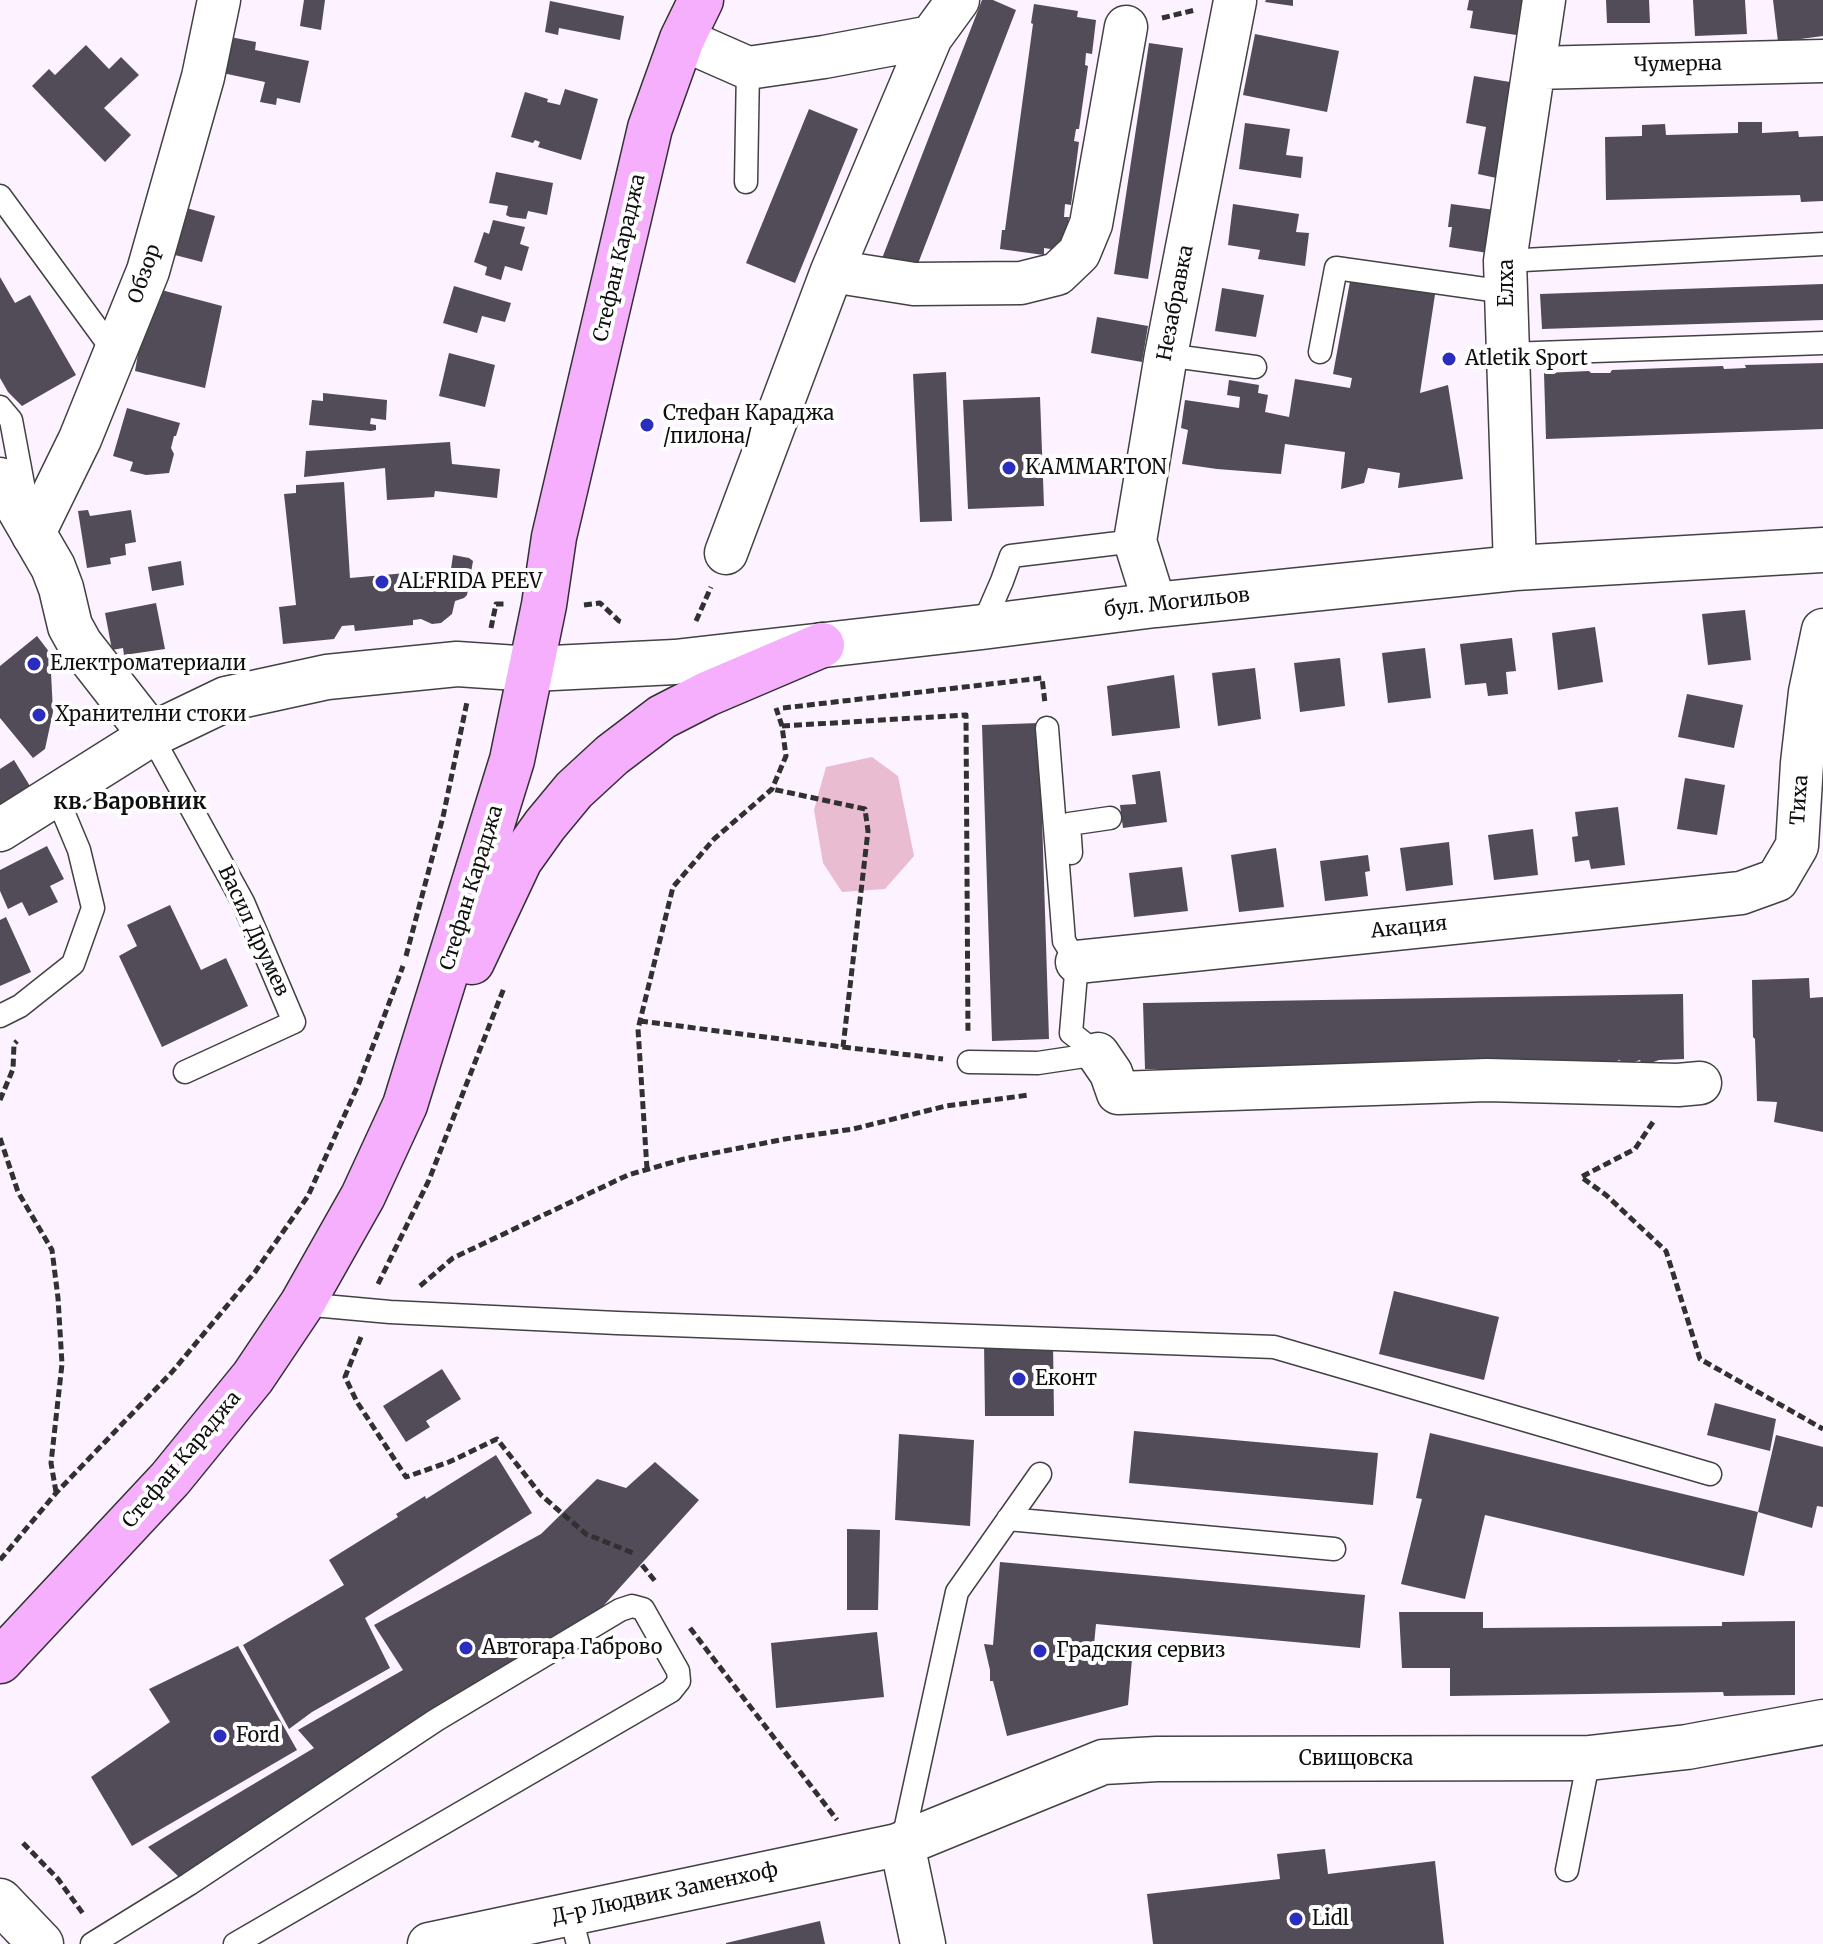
<!DOCTYPE html>
<html>
<head>
<meta charset="utf-8">
<style>
  body { margin:0 }
  canvas { display:block; background:#fdf2ff }
</style>
</head>
<body>
<canvas width="1823" height="1944"></canvas>
<script>
const c = document.querySelector('canvas').getContext('2d');
c.lineJoin = 'round';
function fill(path, color) {
  c.fillStyle = color;
  c.fill(path, 'evenodd');
}
function stroke(path, color, width, dash) {
  c.strokeStyle = color;
  c.lineWidth = width;
  c.lineCap = dash ? 'butt' : 'round';
  c.setLineDash(dash || []);
  c.stroke(path);
}
function write(font, color, halo, rows, align = 'center') {
  c.font = font + ' Merriweather,serif';
  c.lineWidth = 8;
  c.setLineDash([]);
  c.textBaseline = 'middle';
  c.strokeStyle = halo;
  c.fillStyle = color;
  for (const [text, x, y, turn = 0] of rows) {
    c.save();
    c.translate(x, y);
    c.rotate((+turn || 0) * Math.PI / 180);
    c.textAlign = isNaN(turn) ? turn : align;
    if (halo) c.strokeText(text, 0, 0);
    c.fillText(text, 0, 0);
    c.restore();
  }
}
fill(new Path2D(`
  M872,757L898,776L914,856L885,889L842,892L823,863L814,810L826,767Z`), '#e9bcd2');
fill(new Path2D(`
  M304,0H325L321,30L300,26Z
  M982,0H993L1016,10L914,274L881,261Z
  M1266,0H1293V6L1265,2Z
  M1469,0H1529L1523,36L1470,28L1473,11L1467,10Z
  M1606,0H1649L1650,23H1607Z
  M1693,0H1745L1747,34L1695,36Z
  M1773,0H1823V36L1778,42Z
  M550,1L624,16L620,40L559,28L558,35L545,32Z
  M1034,4L1078,11L1077,17L1096,20L1092,54L1086,53L1085,65L1088,66L1079,129H1076L1074,141L1079,142L1075,173L1071,205L1065,204L1064,217H1069L1064,251L1044,248V255L1000,249L1002,230H1005L1033,24L1031,23Z
  M1255,34L1339,51L1327,112L1243,95Z
  M220,35L256,42L255,50L309,61L300,103L277,98L276,105L260,102L265,82L213,71Z
  M1149,43L1183,48L1148,279L1114,274Z
  M86,45L109,69L121,57L139,75L104,108L131,135L105,162L32,86L49,69L55,75Z
  M1474,76L1516,83L1501,179L1478,174L1486,127L1466,123Z
  M565,89L598,99L581,160L538,147L540,142L535,140L533,143L511,137L525,92L548,99L547,102L560,105Z
  M809,109L858,129L795,283L746,263Z
  M1738,122H1762V133L1798,131L1799,137L1823,136V201L1801,202L1800,195L1606,200L1605,137L1642,136V125L1665,124L1666,135L1738,133Z
  M1245,123L1290,129L1286,155L1303,157L1301,178L1239,169Z
  M496,172L553,183L547,215L528,211L526,219L510,217L506,215L508,206L489,203Z
  M1233,204L1299,214L1296,232L1309,233L1305,266L1258,259L1260,250L1228,245Z
  M1451,204L1495,210L1488,253L1449,247L1452,227H1448Z
  M183,207L215,216L202,262L171,254Z
  M493,220L525,227L520,244L529,247L522,271L505,266L501,280L485,275L487,267L474,262L484,232L489,234Z
  M1351,276L1436,288L1420,393L1448,385L1463,479L1398,488L1400,473L1368,468L1364,483L1341,489L1345,452L1285,444L1281,474L1217,469L1182,464L1188,430L1181,428L1185,400L1239,408L1240,397L1227,395L1229,380L1259,385L1258,393L1268,395L1265,412L1289,417L1295,379L1350,388L1352,378L1333,374Z
  M0,277L15,303L30,295L76,375L22,406L8,392L0,378Z
  M1823,284V320L1542,329L1540,294Z
  M454,286L511,303L505,322L482,316L477,333L443,323Z
  M150,287L222,306L205,388L135,371Z
  M1222,288L1264,295L1256,337L1215,331Z
  M1097,317L1148,326L1142,362L1091,353Z
  M449,353L495,365L485,407L439,396Z
  M1823,363V429L1546,439L1544,373L1589,371L1591,373H1610L1612,370L1723,366L1724,369L1746,368L1745,365Z
  M946,372L952,521L920,522L913,374Z
  M323,393L387,400L386,420L371,418L370,424L376,425V430L371,431L309,425L312,400L323,401Z
  M1040,397L1044,506L968,509L963,400Z
  M127,408L180,423L176,436H174L171,448L174,454L169,473L146,475L130,471L133,462L113,456Z
  M450,442L452,464L500,469L497,498L435,491L434,497L387,500L385,468L304,477L306,451Z
  M344,482L350,578L451,569L453,555L469,558L473,561L467,595L464,598L455,601L452,614L441,623L432,624L421,619L413,620V625L355,631L354,625L342,626L334,639L283,644L279,607L296,605L284,494L296,493V485Z
  M88,510L90,516L131,510L136,542L125,544L126,555L110,558L111,564L87,568L78,511Z
  M181,561L184,585L152,591L148,567Z
  M156,603L165,649L124,655L123,648L112,650L105,613Z
  M1745,610L1751,660L1708,665L1702,614Z
  M1595,627L1603,682L1558,690L1552,633Z
  M37,636L50,653L53,712L45,749L33,758L0,718V666Z
  M1512,638L1516,671L1506,672L1508,694L1488,696L1486,683L1465,685L1460,644Z
  M1425,648L1431,698L1388,703L1382,653Z
  M1340,658L1345,706L1300,712L1294,663Z
  M1255,668L1261,719L1218,726L1212,673Z
  M1174,675L1180,728L1112,736L1107,686Z
  M1687,694L1743,705L1734,748L1678,737Z
  M1039,723L1049,1039L992,1041L982,725Z
  M14,760L33,791L0,812V769Z
  M1160,771L1167,822L1123,828L1120,805L1136,804L1132,775Z
  M1685,778L1725,785L1717,835L1677,829Z
  M1618,807L1625,865L1591,869L1589,860L1575,862L1572,837L1578,836L1575,812Z
  M1533,829L1538,875L1494,880L1488,835Z
  M1449,842L1453,885L1406,891L1400,848Z
  M47,846L64,879L50,886L58,902L29,916L22,902L8,909L0,891V870Z
  M1276,848L1284,907L1239,912L1231,855Z
  M1368,855L1370,871L1365,872L1368,896L1325,901L1320,861Z
  M1182,867L1188,911L1134,917L1129,873Z
  M170,905L201,970L226,958L248,1006L162,1047L119,956L137,946L127,925Z
  M6,917L31,972L0,986V920Z
  M1809,978L1810,998L1823,997V1132L1774,1122L1777,1102L1757,1101L1755,1039L1753,1037L1752,980Z
  M1683,994L1684,1059L1659,1060L1642,1066L1640,1060L1622,1066L1620,1060L1597,1067L1596,1061L1576,1067L1234,1073L1232,1068L1209,1073L1208,1068L1190,1073L1189,1068L1166,1074L1165,1069H1145L1143,1003Z
  M1394,1291L1499,1317L1484,1380L1379,1354Z
  M984,1342H1053L1054,1416H985Z
  M442,1369L461,1399L426,1421L430,1427L406,1442L383,1406Z
  M1715,1403L1776,1419L1770,1451L1707,1435Z
  M1134,1431L1378,1453L1373,1505L1129,1483Z
  M1430,1433L1758,1512L1744,1576L1485,1515L1465,1599L1401,1584L1422,1499L1416,1498Z
  M899,1434L974,1440L970,1526L895,1520Z
  M1776,1435L1823,1447V1507L1817,1506L1812,1528L1758,1512Z
  M496,1455L532,1513L365,1618L390,1668L312,1712L289,1729L243,1645L344,1585L329,1560L398,1517L396,1514L425,1496L426,1499Z
  M655,1462L699,1500L596,1614L179,1877L148,1847L314,1748L298,1730L403,1670L374,1625L541,1534L597,1479L626,1488Z
  M847,1529L880,1530L878,1610H847Z
  M1000,1562L1365,1595L1360,1648L1096,1624L1093,1655L1132,1659L1128,1705L1007,1736L993,1681H990V1670L984,1644L993,1645Z
  M1399,1612H1483V1628L1722,1626V1622L1795,1621V1695L1724,1696L1723,1692L1450,1696V1668H1402Z
  M877,1632L884,1697L776,1708L771,1643Z
  M238,1646L297,1750L132,1846L91,1777L170,1722L149,1689Z
  M1325,1849L1328,1874L1435,1861L1444,1944H1153L1147,1894L1280,1879L1277,1854Z
  M820,1921L825,1944H726V1943Z`), '#514c58');
const service = new Path2D(`
  M746,182L748,68
  M0,196L115,353
  M1505,261L1823,244
  M1320,352L1336,268L1506,292
  M1508,354L1823,343
  M1166,355L1255,367
  M0,407L11,420L26,500
  M982,627L1002,581L1011,556L1135,541
  M151,735L243,902L294,1022L185,1072
  M1071,853L1069,824L1110,818
  M0,1016L20,1006L73,964L93,908L79,850L56,795
  M969,1062L1038,1063L1098,1054L1071,1033L1077,962L1064,941L1047,728
  M302,1304L390,1312L617,1323L1274,1347L1710,1474
  M1008,1519L1334,1549
  M902,1844L957,1592L1040,1474
  M1567,1870L1589,1758
  M570,1914L578,1944
  M92,1944L189,1884L436,1720L620,1610L632,1606L643,1609L678,1671L679,1681L671,1691L235,1944`);
const minor = new Path2D(`
  M682,39L748,68L824,57L931,37L958,0
  M1534,68L1823,61
  M832,271L914,284L1021,283L1057,274L1079,253L1091,224L1126,27
  M33,535L80,439L148,271L203,77L219,0
  M726,553L832,271L931,37
  M1515,568L1505,261L1544,0
  M1155,605L1135,541L1166,355L1235,1
  M0,830L151,735
  M1077,962L1741,893L1777,880L1797,846L1802,763L1810,692L1823,630
  M1098,1054L1111,1073L1118,1093L1487,1080L1678,1085L1700,1083
  M429,1944L902,1844`);
const tertiary = new Path2D(`
  M0,480L10,493L53,567L61,588L70,626L80,644L151,735L226,699L327,677L457,664L532,669L675,662L982,627L1155,605L1515,568L1823,550
  M0,1901L41,1944
  M923,1944L902,1844L1103,1762L1157,1759L1589,1758L1687,1747L1823,1722`);
const secondary = new Path2D(`
  M472,962L520,860L545,825L574,790L612,755L662,717L707,694L822,645
  M0,1661L170,1479L253,1377L302,1304L363,1196L405,1105L512,760L544,605L554,537L650,128L682,39L701,0`);
stroke(service, '#424242', 25);
stroke(minor, '#424242', 45);
stroke(tertiary, '#424242', 47);
stroke(secondary, '#313131', 47);
stroke(new Path2D(`
  M1162,18L1195,10
  M584,605L600,603L619,621L622,622
  M696,621L711,587
  M491,628L496,604H506
  M783,708L1042,678L1045,703
  M782,726L966,715L968,1034
  M406,956L443,817L467,702
  M640,1021L843,1047L868,831L865,809L772,789
  M843,1047L943,1059
  M0,1100L13,1069L14,1044L17,1041
  M1653,1122L1635,1149L1581,1177L1606,1195L1666,1251L1700,1359L1823,1429
  M0,1138L18,1192L52,1250L58,1298L62,1364L51,1463L56,1492
  M647,1169L638,1029L673,887L714,839L772,789L786,756L782,726L776,708
  M378,1284L429,1180L504,988
  M420,1286L453,1258L628,1175L684,1159L785,1139L853,1129L946,1106L1029,1095
  M361,1337L345,1377L357,1402L406,1477L449,1462L497,1439L541,1495L586,1534L633,1553
  M0,1560L56,1493L172,1372L255,1272L308,1196L359,1083L403,966
  M642,1565L655,1581
  M690,1628L837,1820
  M23,1843L58,1879L84,1915`), '#313131', 5, [8, 4]);
stroke(service, '#fff', 22);
stroke(minor, '#fff', 42);
stroke(tertiary, '#fff', 44);
stroke(secondary, '#f6affd', 44);
for (const [x, y, r, color] of [
  [1449,359,8,"#2a2dbd"],
  [647,425,8,"#2a2dbd"],
  [1009,468,8,"#2a2dbd"],
  [382,582,8,"#2a2dbd"],
  [34,664,8,"#2a2dbd"],
  [39,715,8,"#2a2dbd"],
  [1019,1379,8,"#2a2dbd"],
  [466,1648,8,"#2a2dbd"],
  [1040,1651,8,"#2a2dbd"],
  [220,1736,8,"#2a2dbd"],
  [1296,1919,8,"#2a2dbd"]
]) {
  const dot = new Path2D();
  dot.arc(x, y, r, 0, 2 * Math.PI);
  c.fillStyle = color;
  c.fill(dot);
  stroke(dot, '#fff', 3);
}
write('20px', '#0f0f0f', '#fff', [
  ["Чумерна",1678,65,-1],
  ["Стефан Караджа",620,258,-77],
  ["Обзор",145,274,-71],
  ["Елха",1507,283,-90],
  ["Незабравка",1176,303,-79],
  ["бул. Могильов",1177,603,-6],
  ["Тиха",1800,800,-86],
  ["Стефан Караджа",472,888,-73],
  ["Акация",1409,928,-6],
  ["Васил Друмев",253,931,65],
  ["Стефан Караджа",182,1460,-50],
  ["Свищовска",1356,1759],
  ["Д-р Людвик Заменхоф",665,1894,-12]
]);
write('20px', '#0f0f0f', '#fff', [
  ["Atletik Sport",1465,359],
  ["Стефан Караджа",663,414],
  ["/пилона/",663,437],
  ["KAMMARTON",1025,468],
  ["ALFRIDA PEEV",398,582],
  ["Електроматериали",50,664],
  ["Хранителни стоки",55,715],
  ["Еконт",1035,1379],
  ["Автогара Габрово",482,1648],
  ["Градския сервиз",1056,1651],
  ["Ford",236,1736],
  ["Lidl",1312,1919]
], 'left');
write('bold 22px', '#0f0f0f', '#fff', [
  ["кв. Варовник",130,803]
]);
</script>
</body>
</html>
